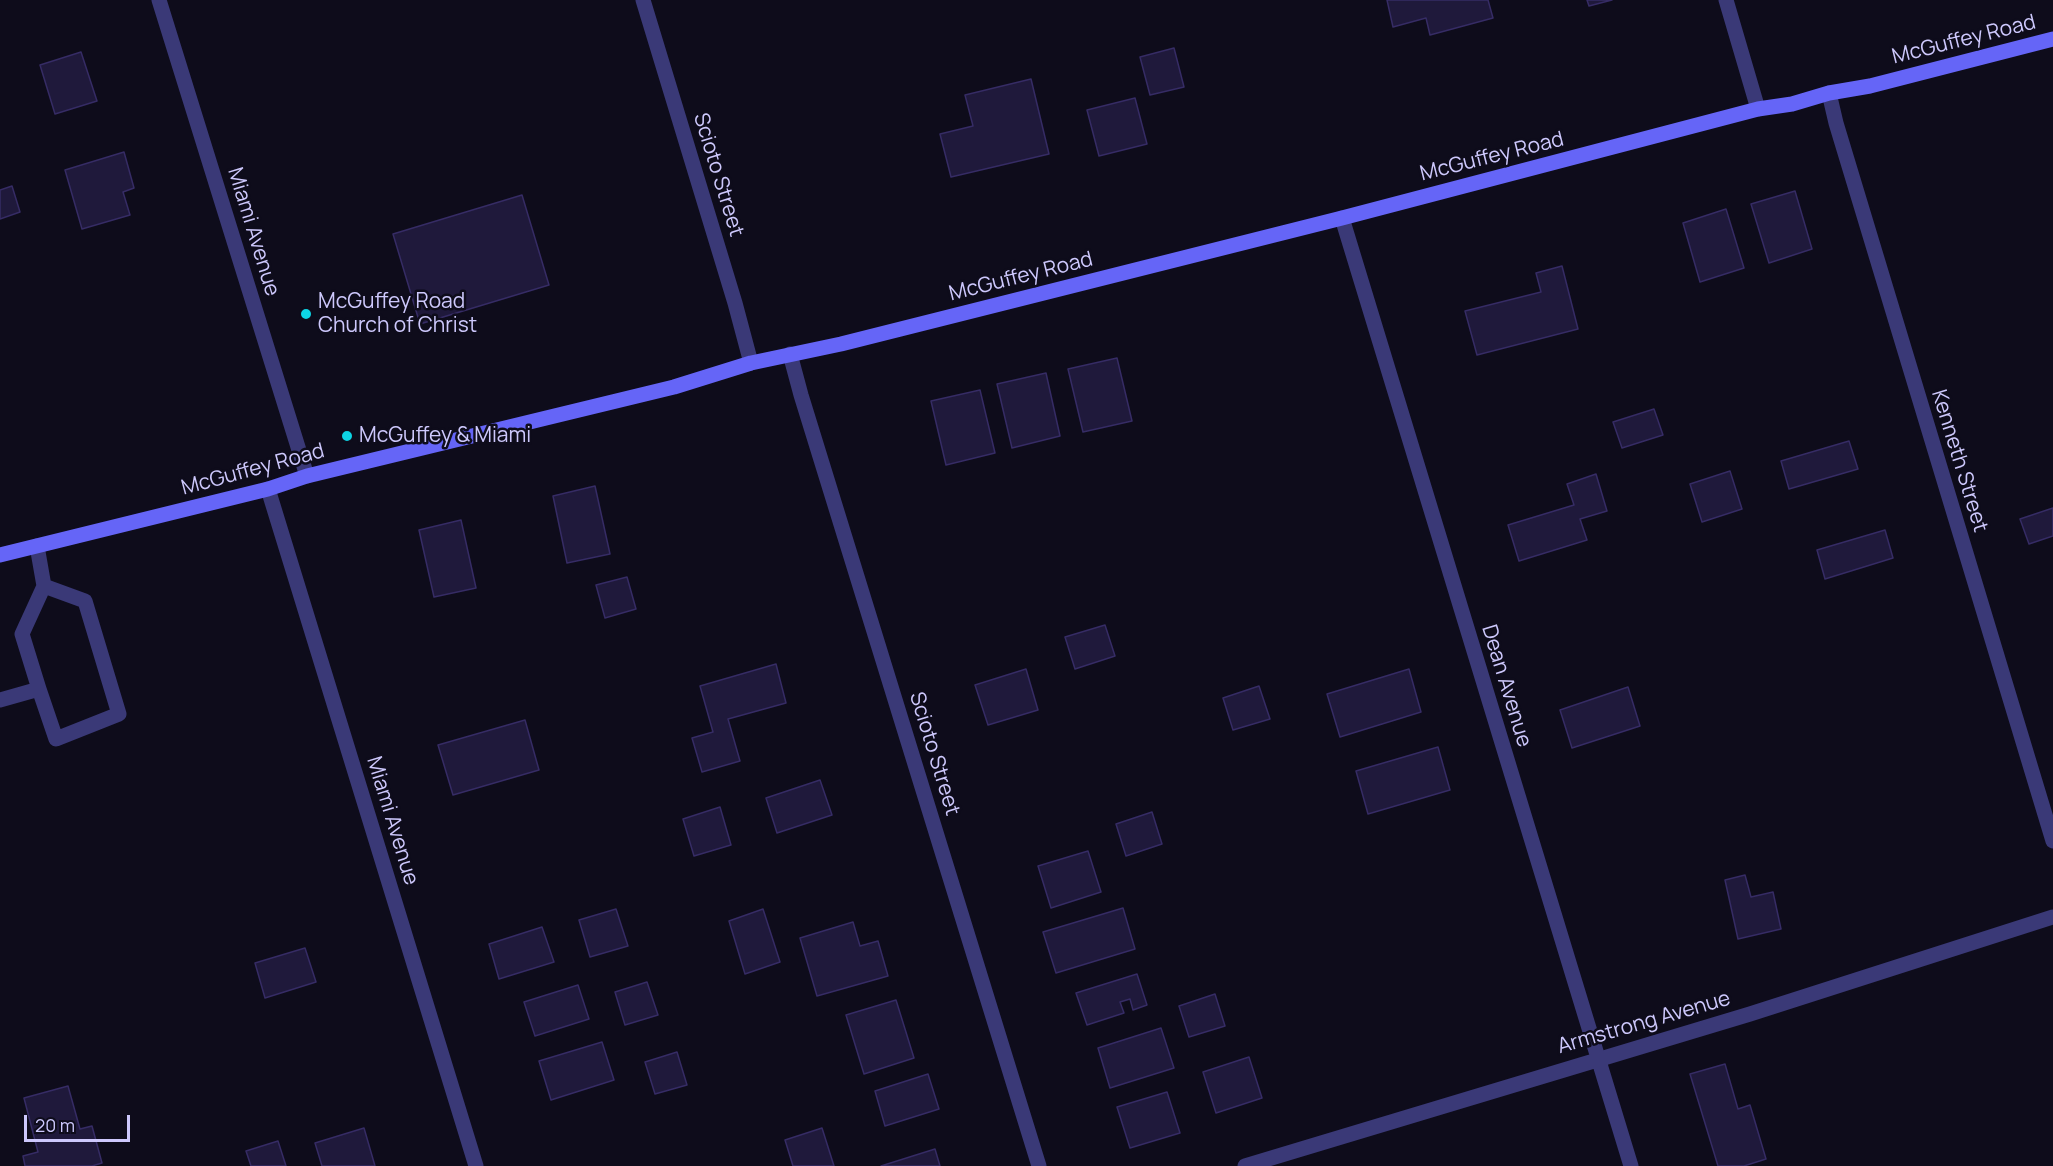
<!DOCTYPE html>
<html>
<head>
<meta charset="utf-8">
<style>
  body { margin:0 }
  #map { position:relative; width:2053px; height:1166px; overflow:hidden; background:#0e0c1b; font-family:Manrope,sans-serif }
  canvas { display:block }
  .scale { position:absolute; left:24px; top:1115px; width:106px; height:27px; box-sizing:border-box; border:3px solid #cdc8fc; border-top:0; padding-left:8px; font-size:18px; line-height:21px; white-space:nowrap; color:#cdc8fc; -webkit-text-stroke:4px #0e0c1b; paint-order:stroke }
</style>
</head>
<body>
<div id="map">
<canvas width="2053" height="1166"></canvas>
<div class="scale">20 m</div>
</div>
<script>
const c = document.querySelector('canvas').getContext('2d');
c.lineJoin = 'round';
function fill(path, color) {
  c.fillStyle = color;
  c.fill(path, 'evenodd');
}
function stroke(path, color, width, dash) {
  c.strokeStyle = color;
  c.lineWidth = width;
  c.lineCap = dash ? 'butt' : 'round';
  c.setLineDash(dash || []);
  c.stroke(path);
}
function write(font, color, halo, rows, align = 'center') {
  c.font = font + ' Manrope,sans-serif';
  c.lineWidth = 5;
  c.setLineDash([]);
  c.textBaseline = 'middle';
  c.strokeStyle = halo;
  c.fillStyle = color;
  for (const [text, x, y, turn = 0] of rows) {
    c.save();
    c.translate(x, y);
    c.rotate((+turn || 0) * Math.PI / 180);
    c.textAlign = isNaN(turn) ? turn : align;
    if (halo) c.strokeText(text, 0, 0);
    c.fillText(text, 0, 0);
    c.restore();
  }
}
const building = new Path2D(`
  M1387,0H1488L1493,18L1430,35L1426,18L1393,27Z
  M1587,0H1612L1589,6Z
  M1174,48L1184,87L1150,95L1140,57Z
  M81,52L97,101L55,114L40,65Z
  M1031,79L1049,154L951,177L940,134L973,126L965,95Z
  M1135,98L1147,144L1099,156L1087,110Z
  M124,152L134,188L123,192L130,215L82,229L65,170Z
  M12,186L20,212L0,219V190Z
  M1795,191L1812,249L1769,263L1751,204Z
  M522,195L549,285L420,324L393,234Z
  M1726,209L1744,268L1700,282L1683,223Z
  M1562,266L1578,329L1477,355L1465,311L1541,292L1536,273Z
  M1117,358L1132,421L1083,432L1068,369Z
  M1046,373L1060,436L1012,448L997,384Z
  M980,390L995,453L946,465L931,401Z
  M1654,409L1663,435L1622,448L1613,422Z
  M1849,441L1858,469L1789,489L1781,461Z
  M1730,471L1742,509L1702,522L1690,484Z
  M1596,474L1607,511L1580,519L1587,540L1519,561L1508,525L1574,505L1567,484Z
  M595,486L610,554L567,563L553,496Z
  M2053,508V536L2029,544L2020,519Z
  M461,520L476,588L434,597L419,530Z
  M1885,530L1893,558L1825,579L1817,550Z
  M627,577L636,609L605,618L596,585Z
  M1105,625L1115,656L1075,669L1065,637Z
  M776,664L786,703L728,719L740,761L702,772L692,738L713,732L700,686Z
  M1026,669L1038,710L988,725L975,685Z
  M1409,669L1421,712L1340,737L1327,694Z
  M1259,686L1270,719L1233,730L1223,698Z
  M1628,687L1640,726L1572,748L1560,710Z
  M525,720L539,770L453,795L438,745Z
  M1438,747L1450,790L1368,814L1356,771Z
  M820,780L832,815L777,833L766,798Z
  M720,807L731,845L694,856L683,819Z
  M1152,812L1162,844L1126,856L1116,824Z
  M1088,851L1101,892L1051,908L1038,866Z
  M1745,875L1751,897L1773,892L1781,929L1738,939L1725,880Z
  M1123,908L1135,949L1056,973L1043,932Z
  M616,909L628,946L590,957L579,920Z
  M763,909L780,962L745,974L729,921Z
  M853,922L860,946L878,941L888,976L817,996L800,938Z
  M542,927L554,962L499,979L489,944Z
  M305,948L316,982L265,998L255,963Z
  M1137,974L1147,1005L1133,1010L1130,999L1120,1002L1124,1013L1087,1025L1076,993Z
  M647,982L658,1015L625,1025L615,992Z
  M578,985L589,1019L535,1036L524,1002Z
  M1215,994L1225,1026L1189,1037L1179,1006Z
  M896,1000L914,1058L864,1074L846,1015Z
  M1161,1028L1174,1068L1110,1088L1098,1048Z
  M602,1042L614,1080L551,1100L539,1061Z
  M677,1052L687,1085L655,1094L645,1062Z
  M1249,1057L1262,1098L1216,1113L1203,1072Z
  M1725,1064L1738,1109L1750,1105L1766,1159L1744,1166H1718L1690,1074Z
  M928,1074L939,1109L885,1126L875,1091Z
  M68,1086L80,1129L92,1126L102,1163L92,1166H25L23,1156L38,1152L24,1098Z
  M1167,1092L1180,1133L1130,1148L1117,1107Z
  M364,1128L375,1166H322L315,1143Z
  M822,1128L834,1166H793L785,1140Z
  M278,1141L286,1166H251L246,1151Z
  M935,1149L940,1166H881Z`);
fill(building, '#1f193b');
stroke(building, '#362c65', 1.5);
stroke(new Path2D(`
  M39,689L56,739L119,714L85,601L44,586
  M0,700L39,689L22,634L44,586L37,546`), '#3a3977', 15);
stroke(new Path2D(`
  M159,0L307,476
  M643,0L735,303L751,363
  M1726,0L1758,109
  M1829,93L1836,123L2053,841
  M1342,218L1631,1166
  M790,354L801,395L1039,1166
  M268,489L476,1166
  M1245,1166L1750,1014L2053,917`), '#3a3977', 15);
stroke(new Path2D(`
  M0,555L268,489L307,476L674,387L751,363L841,344L1342,218L1758,109L1792,104L1829,93L1870,86L2053,39`), '#6565f7', 15);
for (const [x, y, r, color] of [
  [306,314,6,"#0dd4e4"],
  [347,436,6,"#0dd4e4"]
]) {
  const dot = new Path2D();
  dot.arc(x, y, r, 0, 2 * Math.PI);
  c.fillStyle = color;
  c.fill(dot);
  stroke(dot, '#0e0c1b', 2);
}
write('21px', '#cdc8fc', '#0e0c1b', [
  ["McGuffey Road",1964,40,-14],
  ["McGuffey Road",1492,157,-14],
  ["Scioto Street",718,175,73],
  ["Miami Avenue",253,232,73],
  ["McGuffey Road",1021,277,-14],
  ["Kenneth Street",1959,461,73],
  ["McGuffey Road",253,470,-15],
  ["Dean Avenue",1506,686,73],
  ["Scioto Street",934,754,73],
  ["Miami Avenue",392,821,73],
  ["Armstrong Avenue",1644,1023,-16]
]);
write('21px', '#cdc8fc', '#0e0c1b', [
  ["McGuffey Road",318,302],
  ["Church of Christ",318,326],
  ["McGuffey & Miami",359,436]
], 'left');
</script>
</body>
</html>
